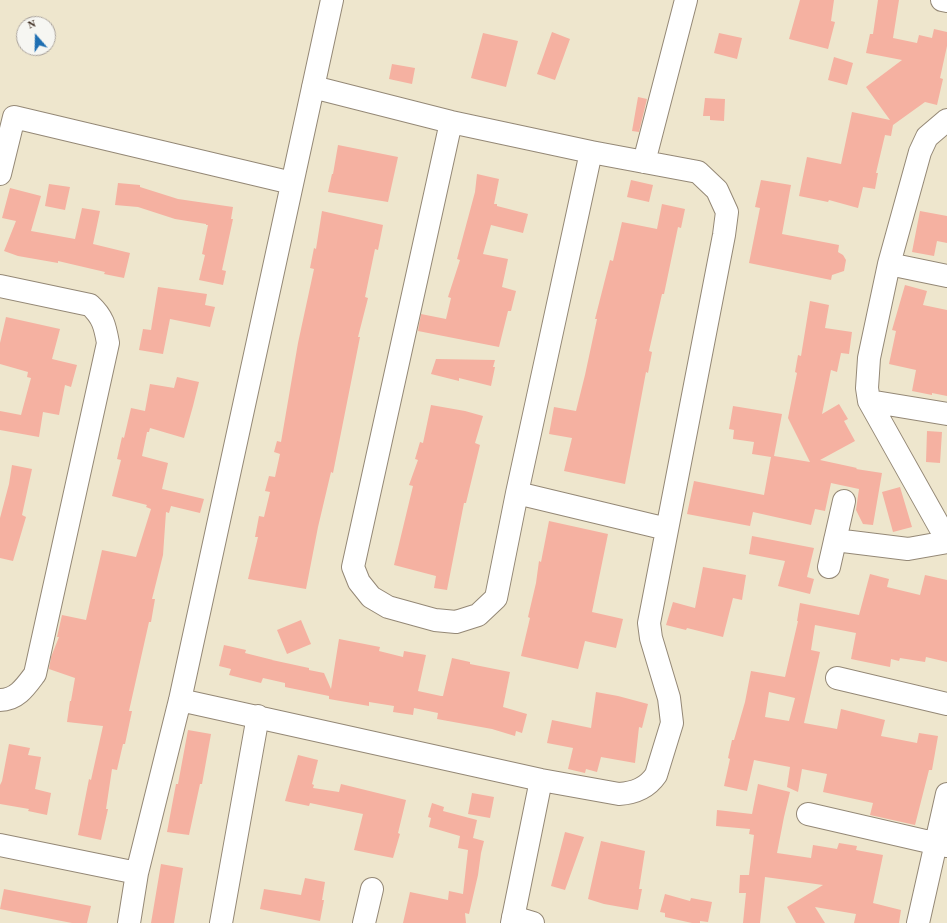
<!DOCTYPE html>
<html>
<head>
<meta charset="utf-8">
<style>
  body { margin:0 }
  #map { position:relative; width:947px; height:923px; overflow:hidden; background:#eee6cd; font-family:"Old Standard TT",serif }
  canvas { display:block }
  .north { position:absolute; left:16px; top:16px; width:40px; height:40px; box-sizing:border-box; background:#f6f6f2; border:1px solid #aba49d; border-radius:50%; rotate:340deg; font-size:11px; font-weight:700; line-height:16px; text-align:center; color:#3b2a1e }
  .north::after { content:''; display:block; margin:auto; width:14px; height:18px; background:#1f6fb2; clip-path:polygon(50% 0,100% 100%,50% 72%,0 100%) }
</style>
</head>
<body>
<div id="map">
<canvas width="947" height="923"></canvas>
<div class="north">N</div>
</div>
<script>
const c = document.querySelector('canvas').getContext('2d');
c.lineJoin = 'round';
function fill(path, color) {
  c.fillStyle = color;
  c.fill(path, 'evenodd');
}
function stroke(path, color, width, dash) {
  c.strokeStyle = color;
  c.lineWidth = width;
  c.lineCap = dash ? 'butt' : 'round';
  c.setLineDash(dash || []);
  c.stroke(path);
}
fill(new Path2D(`
  M800,0H834L831,21L835,22L828,49L789,39Z
  M878,0H899L893,38L917,43L919,35L932,38L934,29L947,32V46L940,78L943,79L937,105L925,102L893,125L891,136L885,135L876,173H878L875,189L863,187L858,208L829,200L828,202L799,196L807,157L841,164L852,112L890,120L866,87L902,60L866,53L870,34H873Z
  M552,32L570,39L555,80L537,74Z
  M483,33L518,41L506,87L471,78Z
  M719,33L742,38L737,59L714,53Z
  M834,57L853,63L847,85L828,80Z
  M392,64L415,68L412,84L389,79Z
  M638,97L647,99L639,132L632,131Z
  M705,98L725,99L724,121L710,120V116H703Z
  M338,145L398,157L388,202L328,192L332,174H333Z
  M477,174L499,179L494,204H497V206L528,214L523,233L491,225L483,254L508,259L502,287L516,291L511,311H508L499,347L418,331L421,314L446,319L451,298L448,297L460,260L457,259L475,192Z
  M631,180L653,185L649,202L627,197Z
  M761,180L791,185L782,234L839,245L838,252L843,255L846,260L844,271L832,275L831,280L749,263L760,208L755,207Z
  M118,183L140,185V187L178,199L233,207L231,219H233L222,270L226,271L223,285L199,280L205,255L202,254L208,225H206V224L175,219L138,207L115,205Z
  M49,184L70,187L65,210L45,206Z
  M10,188L41,196L31,231L75,239L82,208L100,211L93,244L130,253L124,278L104,274L105,272L58,261V263L18,256L4,251L16,221L2,218Z
  M662,204L685,209L681,228L678,227L664,294H662L649,351L652,352L648,373L646,372L625,484L564,471L572,438L549,434L554,407L576,411L585,375L597,319H595L610,260L613,261L622,222L657,229Z
  M322,211L383,225L378,250L375,249L365,297L368,298L358,337H360L333,473L331,472L318,527L306,589L248,579L258,537H255L259,516L264,517L270,492L265,491L269,476L275,477L280,454L274,452L277,441L281,442L298,343L314,269L310,268L314,248L316,249Z
  M920,211L947,216V243L937,241L934,256L912,252Z
  M905,285L927,291L923,305L947,310V396L932,393V395L912,391L916,370L889,364L896,331L892,330Z
  M158,287L207,294L205,305L215,307L210,327L170,319L163,354L139,350L143,329L151,330Z
  M810,301L829,305L825,328L852,332L849,354L841,353L837,372L831,370L822,414L839,404L848,419L844,421L855,441L820,460L857,468L856,469L882,473L873,525L863,524L856,510L859,489L831,483L825,511L815,509L811,525L753,512L750,526L687,514L694,481L764,495L771,457L752,454L754,442L733,439L734,430L729,429L733,406L782,414L774,456L810,462L788,418L797,373L795,372L798,355L801,356Z
  M6,317L60,329L52,359L77,365L71,387L65,385L59,415L43,412L39,437L0,430V411L21,415L31,378L27,377L28,372L0,364V343Z
  M436,359L495,360L493,367H495L491,386L459,378V381L431,374Z
  M177,377L199,382L193,406L184,438L150,428L149,432H147L142,456L168,463L162,489L204,499L200,513L171,506L169,513L166,512L163,555L152,599H155L151,622H149L129,711H132L125,744H123L117,770L112,769L106,809H108L101,840L78,835L89,779L91,780L103,726L67,722L70,701H71L75,678L49,669L51,657L59,637H57L62,615L86,620L102,550L136,557L151,509L146,507L147,505L112,496L121,460L117,459L122,437L124,438L131,408L145,411L150,384L174,388Z
  M431,405L465,411L483,416L475,443L480,445L466,503H464L447,590L434,588L436,576L394,565L413,486L409,485L418,460L415,459L420,442L423,443Z
  M927,431L942,432L940,463L926,462Z
  M12,465L32,469L22,515L26,517L13,561L0,558V518L9,484Z
  M900,487L912,527L893,532L882,492Z
  M549,521L608,534L592,612L623,619L616,648L585,641L578,669L521,656L530,618L528,617L536,583L539,561L541,562Z
  M752,536L814,548L807,577L814,579L810,594L778,586L785,561L749,554Z
  M703,567L746,575L742,600L733,598L723,637L687,628L686,630L666,625L673,602L695,608Z
  M870,574L889,579L887,587L920,595L925,575L947,580V662L926,657L925,662L900,658L899,661L891,659L890,667L851,659L856,633L815,625L811,650L820,652L804,723L837,729L841,709L885,720L881,736L917,743L919,733L938,736L932,770H929L915,825L870,815L873,803L823,792L827,774L802,769L798,792L787,787L790,767L754,760L747,791L724,786L730,759L728,758L732,740H734L745,702L751,671L785,677L798,621H797L800,603L859,615ZM769,692L795,698L789,721L765,717Z
  M301,620L311,644L287,654L277,630Z
  M339,639L380,647L379,651L403,657L404,651L426,655L418,691L441,696H443L452,658L470,662V664L510,672L503,707L527,714L522,733L516,731L515,736L492,729L437,719L438,713L414,708L413,715L393,712L394,706L369,702V706L329,699V696L285,687V683L263,678L261,683L229,675L231,669L219,666L224,645L246,650L245,653L273,660H272L309,668V670L324,673L331,689Z
  M596,692L618,696L648,704L642,728L639,727L635,763L601,757L597,772L586,769L585,773L568,769L573,748L547,743L552,720L591,728Z
  M188,730L211,734L202,784H200L189,835L167,832L176,784H178Z
  M9,744L30,748L28,755L41,757L35,789L51,793L47,815L28,811L29,809L0,804V785L2,781Z
  M298,755L318,760L312,784L314,785L313,788L339,792L341,784L406,800L398,833L400,834L393,858L354,850L363,814L310,803L309,806L285,801Z
  M758,784L790,792L784,817L777,853L811,858L813,845L837,849L839,843L857,846L856,850L883,855L873,903L901,910L899,923H854L856,914L815,907L825,923H796L787,907L823,885L765,877L760,923H743L746,893H739L740,875H749L754,835L749,834L750,829L716,826L717,810L752,814Z
  M472,793L494,797L490,818L468,814Z
  M432,803L444,807L443,811L477,820L473,838L484,841L481,853L478,875L469,914L465,913L466,923H403L410,892L448,900L449,891L463,894L468,850L458,848L460,836L429,827L431,818L428,817Z
  M565,832L584,837L565,890L551,886Z
  M601,841L645,851L639,889H642L638,910L604,904L588,899Z
  M161,864L183,868L174,923H151Z
  M305,878L325,882L322,900H324L320,921L260,909L264,889L301,895Z
  M4,889L91,906L87,923H72L0,909Z
  M665,894L690,901L691,898L712,902L708,922L700,921V923H692L665,917V913L660,912Z`), '#f5b1a1');
const minor = new Path2D(`
  M942,0L947,1
  M947,120L927,137L920,152L889,264L869,358L867,388L869,401L947,540
  M451,122L353,567L359,582L371,597L388,607L435,620L456,622L478,615L496,598L517,493L591,152
  M644,162L686,0
  M0,174L14,117L292,183
  M889,264L947,276
  M0,286L90,305C103,317 105,326 108,343L35,674C26,686 17,700 0,700
  M869,401L947,414
  M517,493L667,529
  M835,540L908,549L947,542
  M829,567L844,501
  M837,678L947,704
  M180,700L541,780L619,794C635,793 647,788 656,775L672,723L669,698L651,638L649,623L724,235L727,212L717,190L698,172L591,152L451,122L313,87
  M808,814L947,846
  M0,845L137,873
  M513,917L533,923
  M129,923L137,873L180,700L332,0
  M221,923L258,716
  M364,923L372,889
  M512,923L541,780
  M918,923L947,794`);
stroke(minor, '#948876', 24);
stroke(minor, '#fff', 22);
</script>
</body>
</html>
